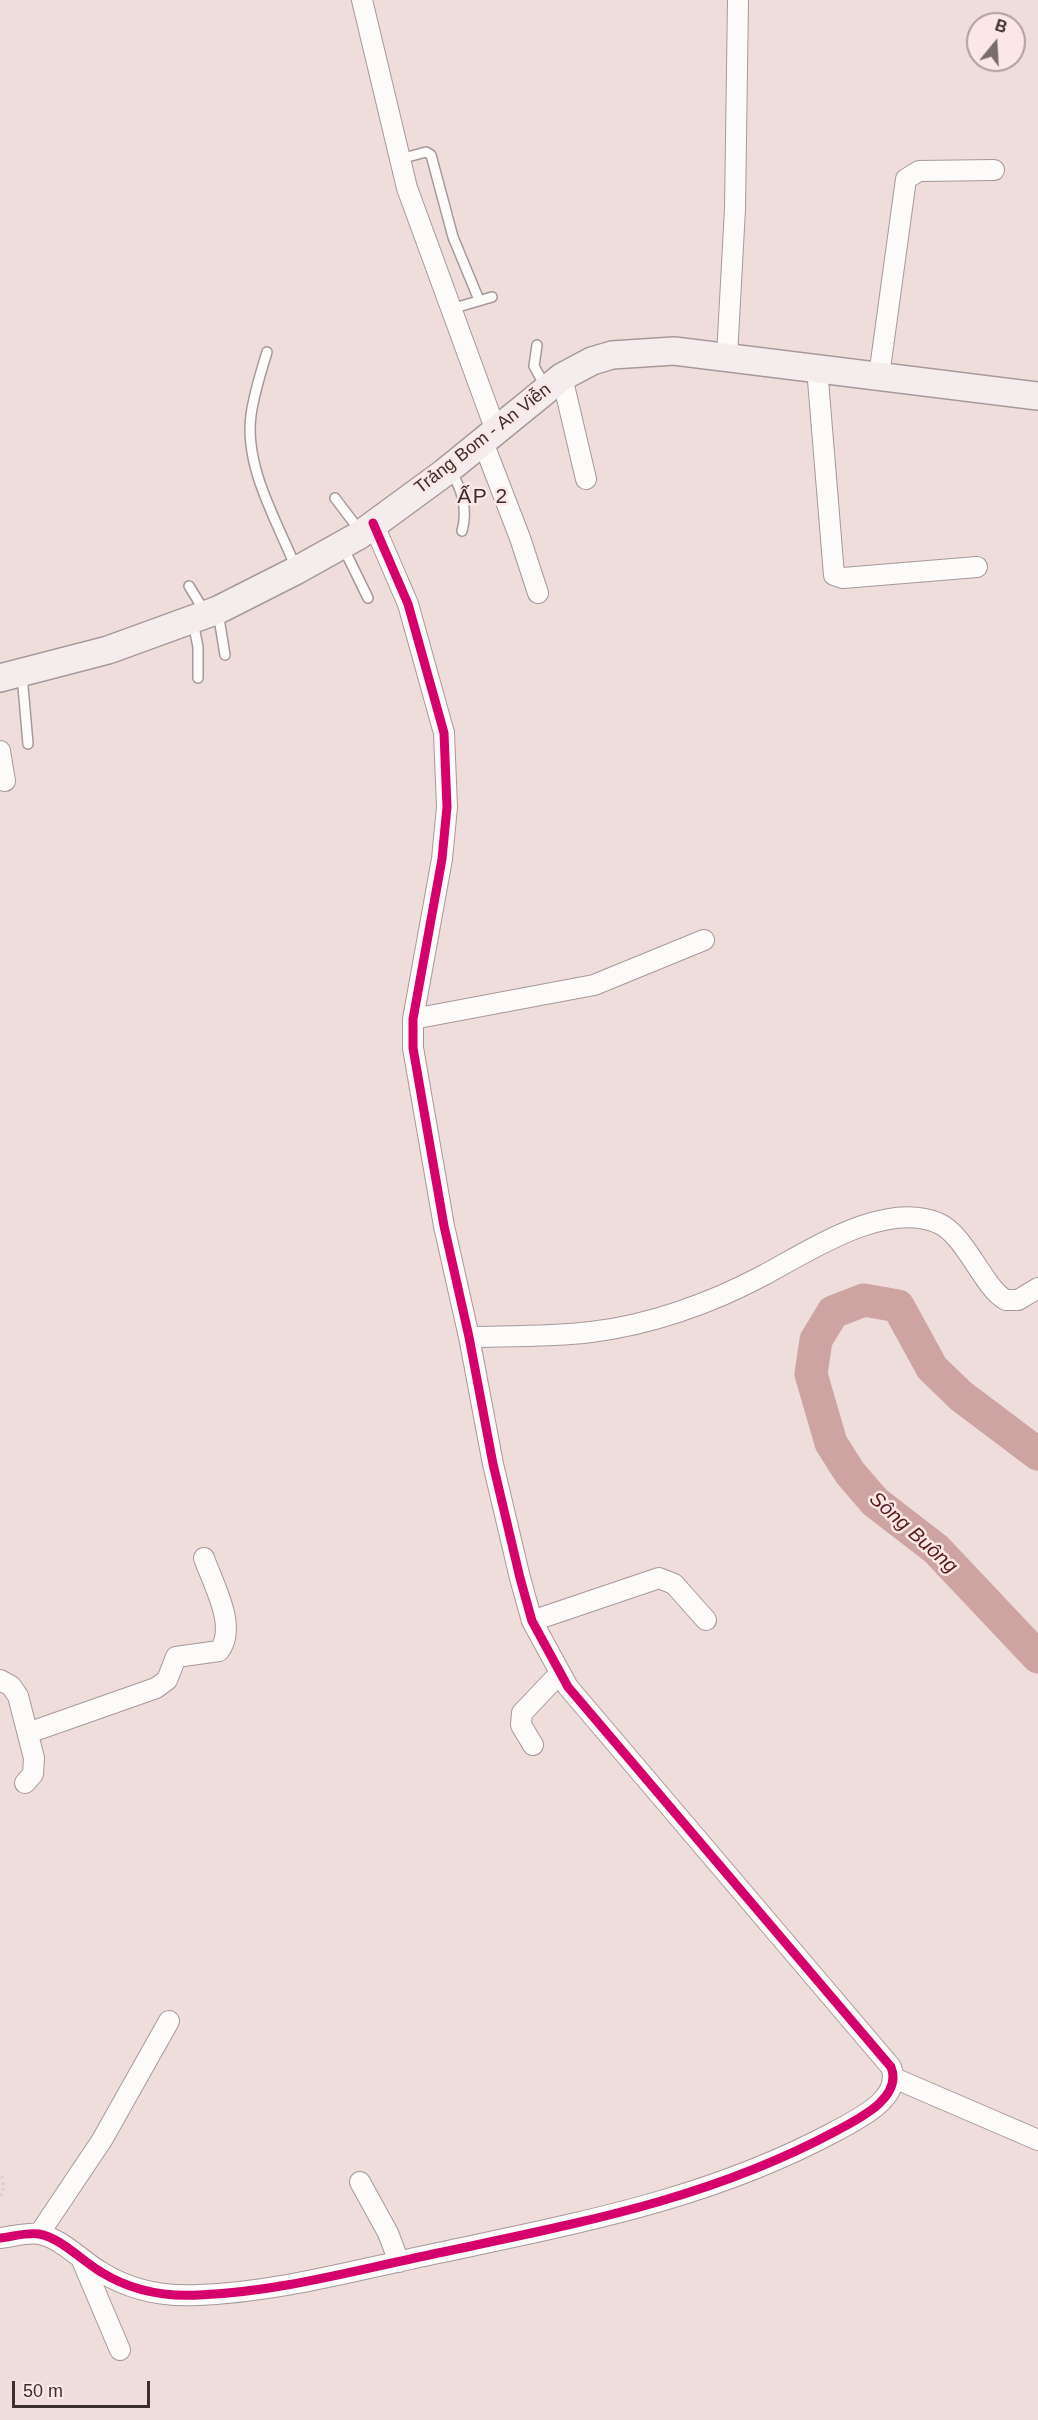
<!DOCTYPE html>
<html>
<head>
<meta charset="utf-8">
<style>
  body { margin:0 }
  #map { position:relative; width:1038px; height:2420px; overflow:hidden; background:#efdddc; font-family:Arial,sans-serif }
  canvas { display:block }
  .north { position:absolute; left:966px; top:12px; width:60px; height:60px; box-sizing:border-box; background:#fbe8e6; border:2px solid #ae9e9c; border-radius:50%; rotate:18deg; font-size:16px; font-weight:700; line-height:24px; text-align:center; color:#3b2f2e }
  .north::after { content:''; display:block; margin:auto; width:21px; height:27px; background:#7a6c6b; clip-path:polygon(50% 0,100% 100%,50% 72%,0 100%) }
  .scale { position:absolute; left:12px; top:2381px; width:138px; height:27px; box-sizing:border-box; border:3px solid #3b2f2e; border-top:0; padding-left:8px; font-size:18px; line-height:21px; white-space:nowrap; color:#3b2f2e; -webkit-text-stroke:4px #fbe8e6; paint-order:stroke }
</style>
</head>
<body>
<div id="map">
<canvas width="1038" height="2420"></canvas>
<div class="north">B</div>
<div class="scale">50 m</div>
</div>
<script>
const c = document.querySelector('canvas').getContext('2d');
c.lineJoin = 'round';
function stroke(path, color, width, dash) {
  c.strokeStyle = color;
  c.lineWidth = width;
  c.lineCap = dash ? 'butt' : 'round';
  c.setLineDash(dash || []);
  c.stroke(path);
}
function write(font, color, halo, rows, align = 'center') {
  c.font = font + ' Arial,sans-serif';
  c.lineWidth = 5;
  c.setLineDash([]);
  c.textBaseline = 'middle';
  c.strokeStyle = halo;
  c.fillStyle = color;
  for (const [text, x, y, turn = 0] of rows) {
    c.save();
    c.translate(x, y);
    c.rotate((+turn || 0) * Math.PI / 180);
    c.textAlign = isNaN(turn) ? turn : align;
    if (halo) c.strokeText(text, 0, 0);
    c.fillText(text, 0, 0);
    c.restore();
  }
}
stroke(new Path2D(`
  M1038,1454L961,1396L932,1368L898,1306L864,1300L833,1312L816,1340L811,1374L831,1443L850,1473L875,1502L936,1549L1038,1657`), '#cda4a1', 33);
const service = new Path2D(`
  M400,159L426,152L431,155L453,237L479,300
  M451,309L492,297
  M537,345L534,366L545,386
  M267,352C261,372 254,393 251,415C244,467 277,521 296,568
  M451,471C462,490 468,509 462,531
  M335,498L360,531
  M343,547L368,598
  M189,586L205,612
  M218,612L225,655
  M193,622L198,647V678
  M22,675L28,744`);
const minor = new Path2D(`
  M362,0L407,188L496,431
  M727,356L735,209L738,0
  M817,368L834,575L843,578L977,567
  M879,376L906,179L919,171L994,170
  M562,377L586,479
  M483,442L520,538L538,593
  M0,751L5,781
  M413,1019L594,985L704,940
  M469,1337C510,1336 551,1337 591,1332C650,1325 712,1303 764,1275C809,1251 885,1200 938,1223C965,1234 984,1289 1006,1300H1018L1038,1288
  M532,1621L659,1578L674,1584L706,1620
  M0,1680L11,1686L18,1696L34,1758L33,1774L25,1783
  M28,1733L156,1688L167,1680L176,1657L219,1651C238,1627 213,1584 204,1558
  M533,1745L521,1725L522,1713L560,1673
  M894,2078L1038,2140
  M360,2182L388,2233L399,2262
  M39,2234L102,2140L169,2021
  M0,2238C11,2237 27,2232 39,2234C61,2238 82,2261 101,2272C130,2290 165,2297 199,2295C277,2292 352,2271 429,2255C572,2224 706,2201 836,2131C858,2119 903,2098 891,2067L568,1687L532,1621L520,1578L493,1464L469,1337L444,1226L413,1048V1019L442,859L447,807L444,733L408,604L373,523
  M81,2258L120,2350`);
const secondary = new Path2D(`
  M0,678L108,650L218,610L297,570L358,536L444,473L562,377L592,361L612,355L674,351L1038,396`);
stroke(service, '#a79999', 12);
stroke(minor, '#a79999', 22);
stroke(secondary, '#a79999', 30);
stroke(new Path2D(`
  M0,2196L4,2187L1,2173`), '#d6d1d0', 3, [3, 3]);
stroke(service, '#fdfafa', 9);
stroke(minor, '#fdfafa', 20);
stroke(secondary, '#f5eded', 27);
stroke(new Path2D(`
  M0,2238C11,2237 27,2232 39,2234C61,2238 82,2261 101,2272C130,2290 165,2297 199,2295C277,2292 352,2271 429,2255C572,2224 706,2201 836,2131C858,2119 903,2098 891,2067L568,1687L532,1621L520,1578L493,1464L469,1337L444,1226L413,1048V1019L442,859L447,807L444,733L408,604L373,523`), '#d6006c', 9);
write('18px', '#3b2f2e', '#fbe8e6', [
  ["Trảng Bom - An Viễn",483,439,-38]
]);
write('italic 20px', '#59191a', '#fbe8e6', [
  ["Sông Buông",913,1533,42]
]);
c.letterSpacing = '1.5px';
write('21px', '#3b2f2e', '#fbe8e6', [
  ["ẤP 2",483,497]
]);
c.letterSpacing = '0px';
</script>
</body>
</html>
